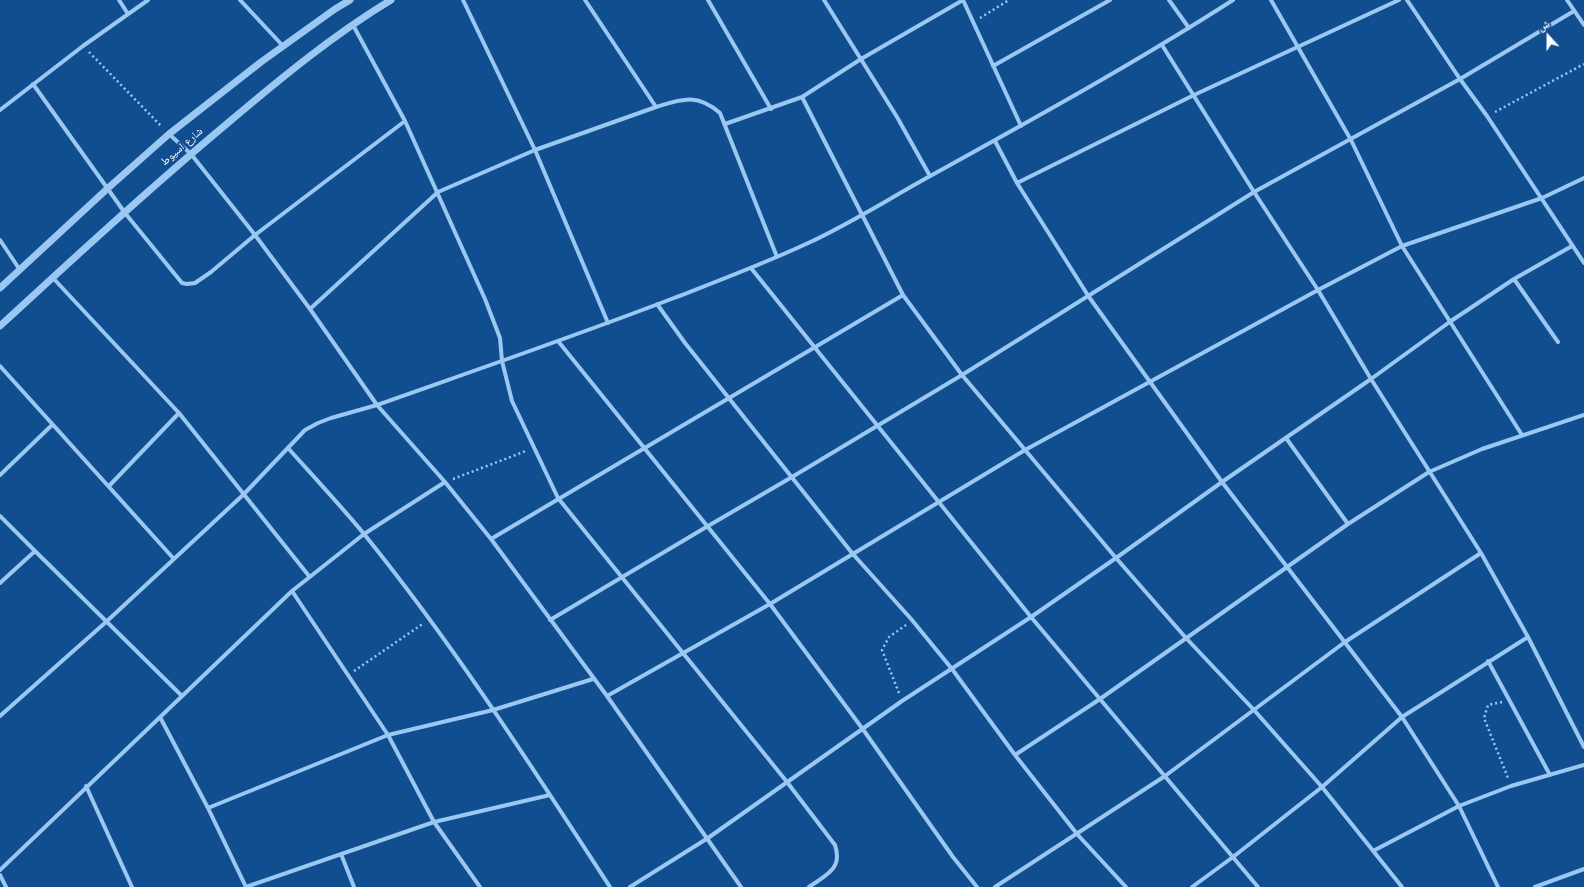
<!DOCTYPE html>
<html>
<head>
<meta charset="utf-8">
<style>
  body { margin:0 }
  #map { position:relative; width:1584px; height:887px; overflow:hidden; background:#114e90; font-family:Jost,"Noto Naskh Arabic",sans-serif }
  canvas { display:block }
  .north { position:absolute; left:1528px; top:16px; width:40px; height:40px; -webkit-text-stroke:3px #114e90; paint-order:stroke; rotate:339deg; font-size:11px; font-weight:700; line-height:16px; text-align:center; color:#fff }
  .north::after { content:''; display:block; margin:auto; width:14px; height:18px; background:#fff; clip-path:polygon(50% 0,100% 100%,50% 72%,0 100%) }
</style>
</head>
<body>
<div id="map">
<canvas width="1584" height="887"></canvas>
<div class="north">ش</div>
</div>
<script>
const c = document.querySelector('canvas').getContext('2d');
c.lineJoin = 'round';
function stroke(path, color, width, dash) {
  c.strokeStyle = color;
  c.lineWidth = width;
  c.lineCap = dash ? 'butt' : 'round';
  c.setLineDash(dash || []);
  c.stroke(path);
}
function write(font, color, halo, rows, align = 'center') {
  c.font = font + ' Jost,"Noto Naskh Arabic",sans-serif';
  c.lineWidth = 3.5;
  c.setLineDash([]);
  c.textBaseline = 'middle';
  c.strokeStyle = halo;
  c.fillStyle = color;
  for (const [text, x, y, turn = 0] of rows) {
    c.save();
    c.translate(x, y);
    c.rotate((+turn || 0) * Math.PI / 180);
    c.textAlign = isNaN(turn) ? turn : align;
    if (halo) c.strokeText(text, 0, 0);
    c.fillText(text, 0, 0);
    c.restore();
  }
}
stroke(new Path2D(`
  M980,18L1009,0
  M89,52L162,127
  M1495,112L1584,64
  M453,479L526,451
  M354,671L424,623
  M899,693L882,650L889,637L906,625
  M1502,702L1488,705L1484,718L1508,778`), '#9bc7f3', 2.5, [2, 3]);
stroke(new Path2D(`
  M119,0L128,14
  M240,0L283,46
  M463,0L535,150L608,323
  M585,0L656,107C682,99 697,93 720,113L777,257
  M708,0L771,109
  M824,0L897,117L930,176
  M963,0L1021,126
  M1169,0L1189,28
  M1271,0L1351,140L1402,246L1522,435
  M1399,0L1194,95L1017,183L1089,297L1222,482L1402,717L1459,806L1498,887
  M1407,0L1460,79L1487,116L1584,263
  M1567,0L1584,25
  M353,25L405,121L485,299L500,338L502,361L512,401L558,498L787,782L835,845C843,869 826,875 809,887
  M1162,45L1254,192L1318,290L1371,379L1481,553
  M993,66L1110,0
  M33,84L125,213L182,283L187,284L195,283L211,272L255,235L405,121
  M802,97L903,295L962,375L1116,558L1186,638L1254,710L1322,787L1402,887
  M0,110L83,46L148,0
  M725,124L802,97L861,59L963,0
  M995,141L1017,183
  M0,240L20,270
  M751,268L1031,617L1258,887
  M53,278L179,413L309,576
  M1514,279L1558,342
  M657,304L685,343L852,553L912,620L952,669L1015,755L1077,834L1126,887
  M310,309L438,192L535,150L656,107
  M558,341L770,604L862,728L953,857L977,887
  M0,366L174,559
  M1286,438L1348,524
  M288,448C313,476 340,505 364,534C454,645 532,767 610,887
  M0,475L52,425
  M109,486L179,413
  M0,516L35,551
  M491,539L903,295
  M0,583L35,551L182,696
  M292,591L388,735L434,822L480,887
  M550,620L708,526L792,477L962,375L1254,192L1460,79L1574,11
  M1488,661L1550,775
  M607,696L770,604L1025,450L1318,290L1402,246L1542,198L1584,178
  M0,716L106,622L244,494L305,430L318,423L331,418L377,405L310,309L255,235L191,154L169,134
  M160,717L208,808L246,887
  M1015,755L1100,699L1348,524L1429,472L1482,449L1584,415
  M86,786L132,887
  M208,808L388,735L493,710L593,679
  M1373,851L1459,806L1511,786L1584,765
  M341,854L354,887
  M0,870L292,591L364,534L445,482
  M0,875L6,887
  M246,887L434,822L550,795
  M630,887L708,838L902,701L1031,617L1116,558L1222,482L1371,379L1451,321L1514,279L1572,246
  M741,887L607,696L491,539L445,482L377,405C476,370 575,336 674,298C718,281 763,264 806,244C850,224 890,198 932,175C1033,119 1135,63 1233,0
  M995,887L1165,776L1345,642L1481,553L1528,637L1584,747
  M1192,887L1233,857L1322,787L1402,717L1528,637
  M1535,887L1584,869`), '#9bc7f3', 4);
stroke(new Path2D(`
  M0,288L107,189L169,134L261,62L335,9L350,0
  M0,326C75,257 150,188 229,122C280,79 333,35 391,0`), '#9bc7f3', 7);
write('11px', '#fff', '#114e90', [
  ["شارع اسيوط",182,147,-41]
]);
</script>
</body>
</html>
